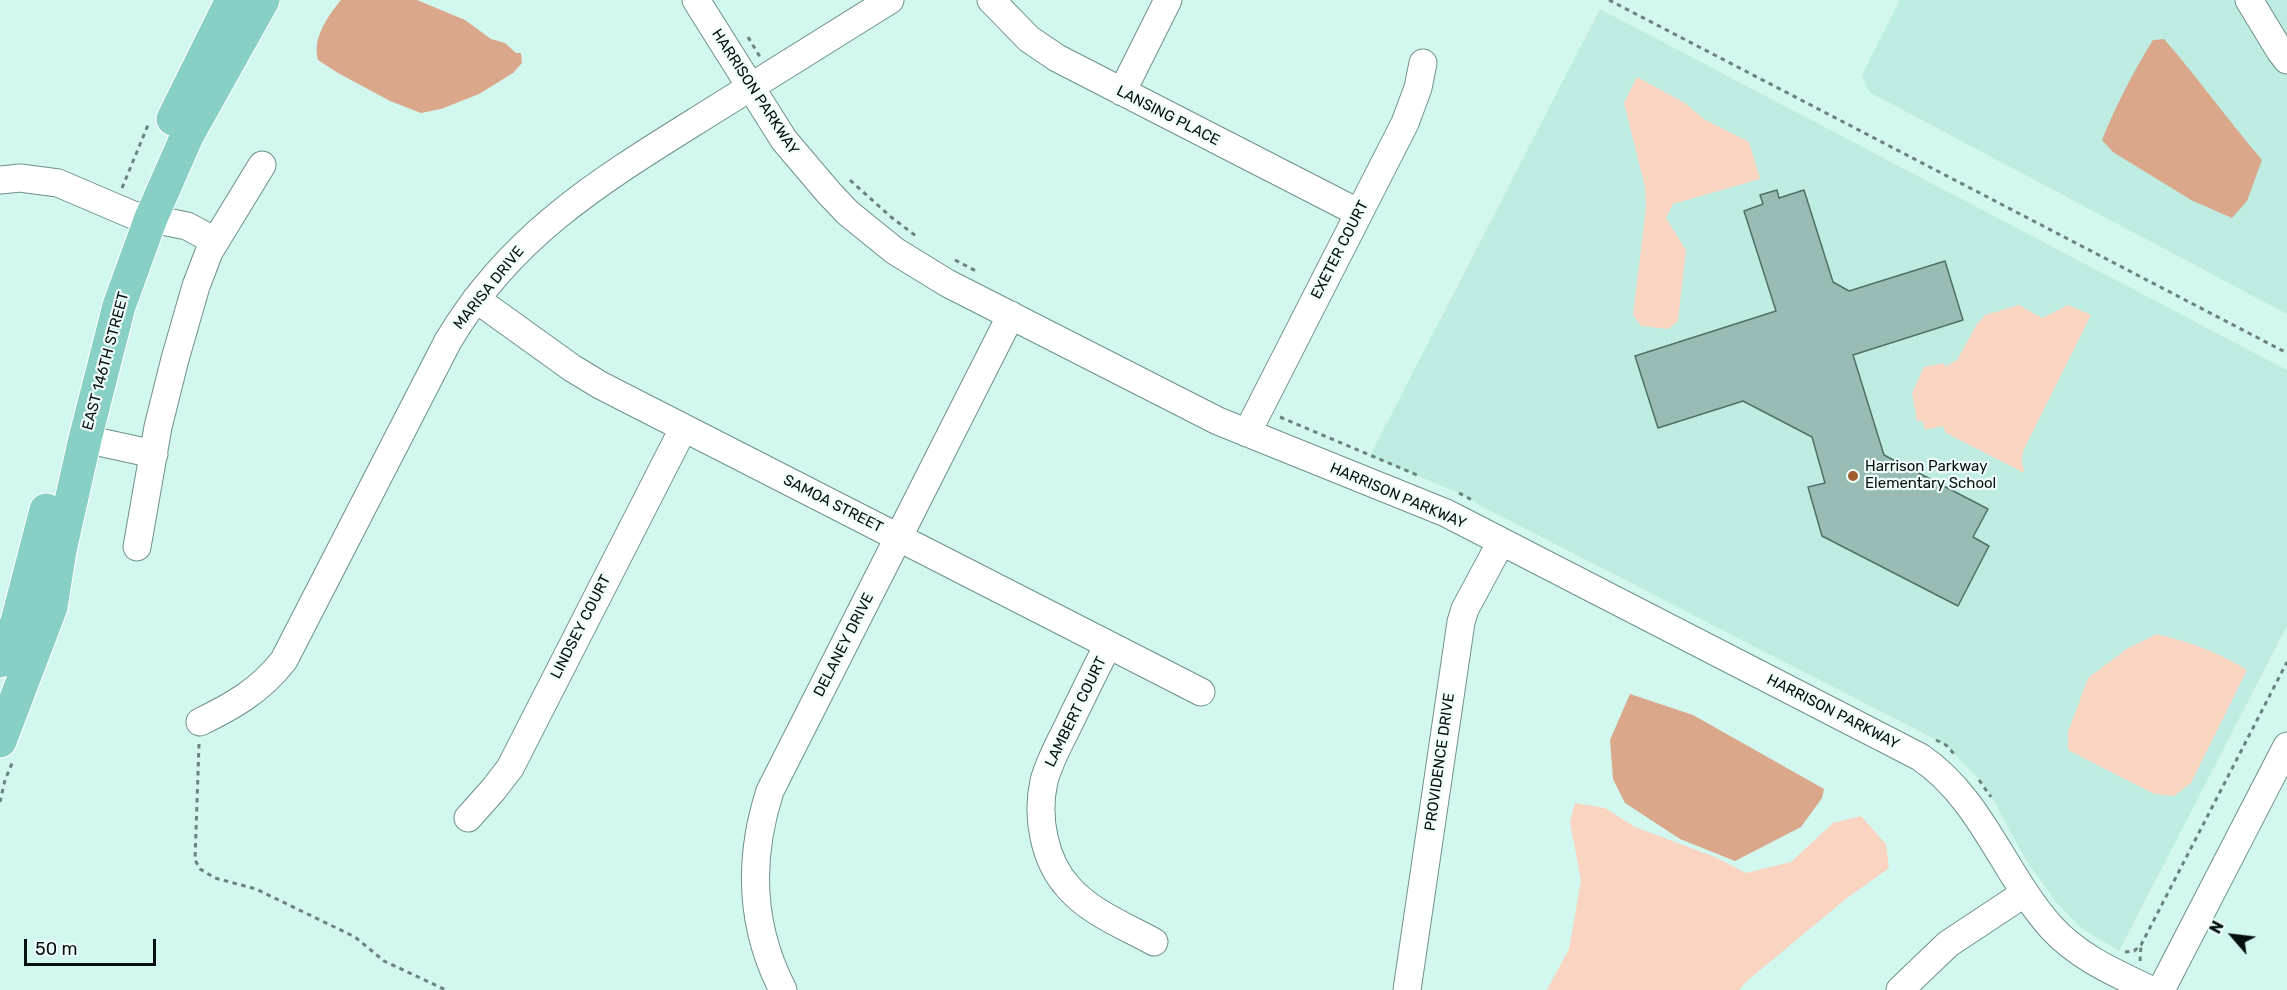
<!DOCTYPE html>
<html>
<head>
<meta charset="utf-8">
<style>
  body { margin:0 }
  #map { position:relative; width:2287px; height:990px; overflow:hidden; background:#d2f7ef; font-family:Rubik,sans-serif }
  canvas { display:block }
  .north { position:absolute; left:2203px; top:906px; width:60px; height:60px; -webkit-text-stroke:4px #f0fefb; paint-order:stroke; rotate:298deg; font-size:16px; font-weight:700; line-height:24px; text-align:center; color:#05110f }
  .north::after { content:''; display:block; margin:auto; width:21px; height:27px; background:#05110f; clip-path:polygon(50% 0,100% 100%,50% 72%,0 100%) }
  .scale { position:absolute; left:24px; top:939px; width:132px; height:27px; box-sizing:border-box; border:3px solid #05110f; border-top:0; padding-left:8px; font-size:18px; line-height:21px; white-space:nowrap; color:#05110f; -webkit-text-stroke:4px #f0fefb; paint-order:stroke }
</style>
</head>
<body>
<div id="map">
<canvas width="2287" height="990"></canvas>
<div class="north">N</div>
<div class="scale">50 m</div>
</div>
<script>
const c = document.querySelector('canvas').getContext('2d');
c.lineJoin = 'round';
function fill(path, color) {
  c.fillStyle = color;
  c.fill(path, 'evenodd');
}
function stroke(path, color, width, dash) {
  c.strokeStyle = color;
  c.lineWidth = width;
  c.lineCap = dash ? 'butt' : 'round';
  c.setLineDash(dash || []);
  c.stroke(path);
}
function write(font, color, halo, rows, align = 'center') {
  c.font = font + ' Rubik,sans-serif';
  c.lineWidth = 4.5;
  c.setLineDash([]);
  c.textBaseline = 'middle';
  c.strokeStyle = halo;
  c.fillStyle = color;
  for (const [text, x, y, turn = 0] of rows) {
    c.save();
    c.translate(x, y);
    c.rotate((+turn || 0) * Math.PI / 180);
    c.textAlign = isNaN(turn) ? turn : align;
    if (halo) c.strokeText(text, 0, 0);
    c.fillText(text, 0, 0);
    c.restore();
  }
}
fill(new Path2D(`
  M1900,0H2287V314L1869,92L1862,75Z
  M1600,9L2287,370V626L2119,951L2081,928L2056,902L2026,860L1987,788L1946,745L1481,506L1466,496L1370,456Z`), '#beece3');
fill(new Path2D(`
  M1637,77L1685,103L1704,119L1749,142L1760,179L1673,204L1666,218L1686,250L1678,321L1668,329L1641,326L1633,315L1646,207L1645,187L1624,103Z
  M2019,305L2042,318L2068,305L2091,315L2023,451L2022,460L2024,473L1946,433L1943,426L1925,430L1923,421H1917L1912,393L1924,367L1944,363L1945,367L1957,360L1977,324L1985,315Z
  M2157,634C2192,643 2216,651 2247,670L2191,783L2174,796L2154,794L2068,750V732L2088,678L2128,648Z
  M1575,803L1605,808L1635,827L1715,857L1746,873L1791,862L1833,823L1861,816L1886,844L1889,868L1847,898L1747,981L1739,990H1547L1569,949L1581,881L1570,822Z`), '#f9d5c1');
fill(new Path2D(`
  M341,0H417L465,20L491,39L505,43L516,53H521L522,63L513,73L479,94L441,109L421,113L390,101L338,73L318,60C312,38 328,16 341,0Z
  M2164,39C2198,78 2228,120 2262,160L2247,201L2232,218L2191,200L2113,152L2102,140C2116,105 2133,72 2153,40Z
  M1630,694L1693,715L1824,789L1822,798L1801,827L1735,861L1680,839L1625,803L1613,779L1610,740Z`), '#daa78a');
const building = new Path2D(`
  M1777,190L1779,198L1804,190L1833,282L1849,291L1945,261L1963,320L1853,355L1884,455L1988,509L1973,537L1989,546L1958,606L1822,536L1808,487L1825,483L1812,437L1743,401L1658,428L1635,356L1776,311L1744,211L1763,204L1760,195Z`);
fill(building, '#98bcb5');
stroke(building, '#4f706a', 1.5);
const minor = new Path2D(`
  M696,0L784,140L829,193L848,213L895,251L947,283L1218,421L1446,513L1920,757C1981,798 2003,873 2051,927C2078,957 2115,973 2151,990
  M991,0L1029,39L1057,58L1359,213
  M2249,0L2280,51L2287,60
  M1122,92L1168,0
  M0,180L20,178L58,183L133,215L187,226L215,241
  M476,299L572,368L600,385L1201,692
  M1247,433L1405,123L1418,88L1423,63
  M85,439L154,454
  M137,547L158,427L175,359L196,286L209,252L262,165
  M1108,645C1094,672 1081,699 1068,726C1059,744 1049,762 1044,781C1036,817 1044,861 1069,888C1091,913 1125,926 1154,942
  M200,722C233,706 261,690 284,660L448,341C511,235 600,181 701,118C764,78 827,39 890,0
  M468,818L493,790L510,768L683,429
  M783,990C750,926 748,859 770,791L1011,315
  M1407,990L1461,622L1465,609L1501,542
  M1900,990L1948,944L2025,893
  M2161,990L2287,746`);
const major = new Path2D(`
  M173,119L232,0
  M0,661L17,622L46,510
  M0,741L51,607L60,550L85,439L119,306L151,218L187,136L263,0`);
stroke(minor, '#6e918a', 29);
stroke(major, '#fff', 35);
stroke(new Path2D(`
  M1609,0L2287,353
  M748,37L760,57
  M850,180L891,217L916,236
  M122,188L148,125
  M955,260L976,271
  M1280,417L1417,475
  M1459,493L1472,500
  M1936,740L1946,745L1956,756
  M199,744L195,860L200,869L215,878L256,889L355,937L384,961L446,990
  M1979,780L1991,797
  M0,802L5,780L13,761
  M2125,952L2134,951L2141,945L2287,662
  M2140,961L2141,945`), '#6b837e', 3, [4.5, 4.5]);
stroke(minor, '#fff', 27);
stroke(major, '#88cfc5', 33);
for (const [x, y, r, color] of [
  [1853,476,6,"#a05b2f"]
]) {
  const dot = new Path2D();
  dot.arc(x, y, r, 0, 2 * Math.PI);
  c.fillStyle = color;
  c.fill(dot);
  stroke(dot, '#f0fefb', 2);
}
write('15px', '#05110f', '#f0fefb', [
  ["HARRISON PARKWAY",755,92,57],
  ["LANSING PLACE",1168,116,27],
  ["EXETER COURT",1340,250,-63],
  ["MARISA DRIVE",489,288,-51],
  ["EAST 146TH STREET",106,361,-75],
  ["HARRISON PARKWAY",1398,496,23],
  ["SAMOA STREET",833,504,27],
  ["LINDSEY COURT",581,627,-63],
  ["DELANEY DRIVE",844,645,-63],
  ["LAMBERT COURT",1076,712,-64],
  ["HARRISON PARKWAY",1833,712,27],
  ["PROVIDENCE DRIVE",1440,762,-82]
]);
write('15px', '#05110f', '#f0fefb', [
  ["Harrison Parkway",1865,467],
  ["Elementary School",1865,484]
], 'left');
</script>
</body>
</html>
